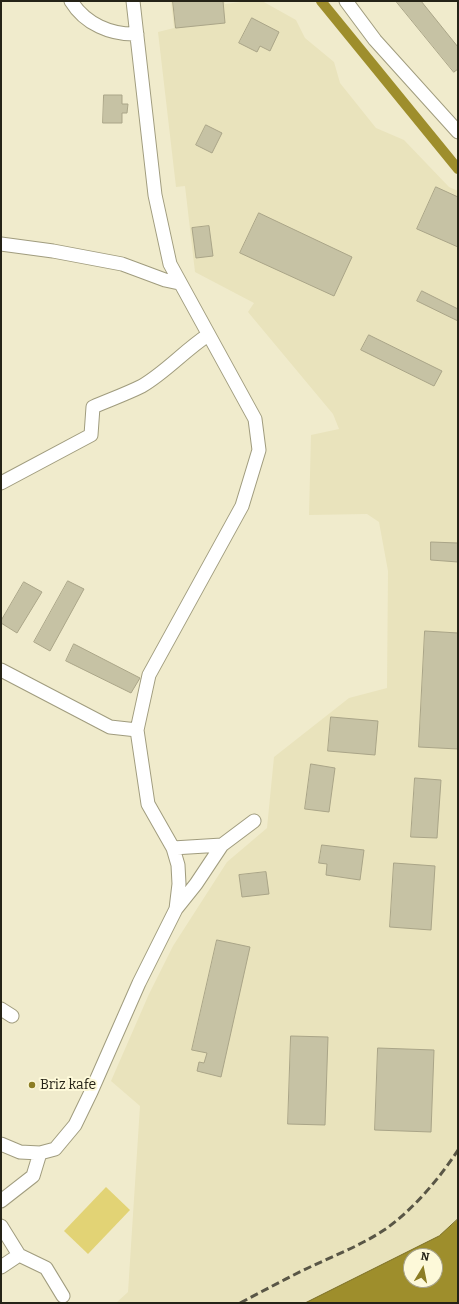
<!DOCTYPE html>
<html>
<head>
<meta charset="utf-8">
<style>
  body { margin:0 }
  #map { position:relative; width:459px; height:1304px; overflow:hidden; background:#f0ebcc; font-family:Bitter,serif }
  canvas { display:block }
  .frame { position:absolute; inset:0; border:2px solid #252317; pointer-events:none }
  .north { position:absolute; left:403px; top:1248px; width:40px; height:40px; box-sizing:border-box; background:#fdf9d9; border:1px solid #a7a38b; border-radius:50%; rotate:10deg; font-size:11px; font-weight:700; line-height:16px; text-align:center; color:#252317 }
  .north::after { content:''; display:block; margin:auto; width:14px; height:18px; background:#8c7d24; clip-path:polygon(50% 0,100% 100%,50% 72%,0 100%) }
</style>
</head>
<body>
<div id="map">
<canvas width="459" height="1304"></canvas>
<div class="frame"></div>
<div class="north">N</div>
</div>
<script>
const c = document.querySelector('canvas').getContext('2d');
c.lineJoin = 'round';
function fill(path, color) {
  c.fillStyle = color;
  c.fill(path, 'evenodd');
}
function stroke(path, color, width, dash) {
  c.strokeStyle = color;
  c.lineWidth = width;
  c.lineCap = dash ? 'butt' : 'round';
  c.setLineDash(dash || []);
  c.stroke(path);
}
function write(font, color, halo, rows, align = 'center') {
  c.font = font + ' Bitter,serif';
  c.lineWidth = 4;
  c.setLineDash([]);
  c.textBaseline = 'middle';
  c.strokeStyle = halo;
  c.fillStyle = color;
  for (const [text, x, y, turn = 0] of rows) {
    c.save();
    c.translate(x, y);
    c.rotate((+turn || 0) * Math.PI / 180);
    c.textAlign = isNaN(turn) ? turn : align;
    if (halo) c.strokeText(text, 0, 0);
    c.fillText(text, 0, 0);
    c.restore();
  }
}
fill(new Path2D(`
  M171,1H224L225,4L249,1H262L296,20L305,38L334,62L340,83L376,128L404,140L449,187L458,191V1219L439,1236L305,1303H116L128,1292L140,1106L111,1081L149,994L173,946L227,862L267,828L274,757L349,698L387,688L388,571L379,522L367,514L309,515L311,435L339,429L333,414L248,312L254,303L195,272L185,186L176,187L158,32L174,28Z`), '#e9e3bc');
fill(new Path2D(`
  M106,1187L130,1210L88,1254L64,1231Z`), '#e2d375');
const water = new Path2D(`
  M458,1219V1303H305L439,1236ZM411,1256H435V1280H411Z`);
fill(water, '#9e8e2c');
stroke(water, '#7a6e26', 1);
stroke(new Path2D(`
  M321,1L458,169`), '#9e8e2c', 10);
const building = new Path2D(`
  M173,1H223L225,23L176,28Z
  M396,1H421L458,47V69L454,72Z
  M252,18L279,32L270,51L260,46L257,52L239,43Z
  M104,95H122V104H128L127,113H122V123H103Z
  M206,125L222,133L212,153L196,145Z
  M436,187L458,197V247L417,229Z
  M259,213L352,257L334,296L240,253Z
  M209,226L213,256L196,258L192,228Z
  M422,291L458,309V321L417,301Z
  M369,335L442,371L434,386L361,350Z
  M431,542L458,543V562L431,560Z
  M68,581L84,589L50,651L34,642Z
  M24,582L42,592L17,633L1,623V621Z
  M425,631L458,633V749L419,747Z
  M74,644L140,678L131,693L66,661Z
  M331,717L378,721L375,755L328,751Z
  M311,764L335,768L329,812L305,809Z
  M415,778L441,780L437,838L411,837Z
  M322,845L364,850L360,880L326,875L327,864L319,863Z
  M394,863L435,866L431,930L390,927Z
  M266,872L269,894L242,897L239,875Z
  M217,940L250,947L221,1077L197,1071L199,1062L204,1063L207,1053L192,1050Z
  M291,1036L328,1037L325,1125L288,1124Z
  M378,1048L434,1050L431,1132L375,1130Z`);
fill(building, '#c6c2a4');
stroke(building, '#aaa588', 1);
const minor = new Path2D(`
  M71,1C85,24 111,35 137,34
  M346,1L375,40L458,132
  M1,244L53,251L122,264L165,280L179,283
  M1,483L91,435L93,407C109,400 126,394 142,386C166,372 185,350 208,335
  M1,670L110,727L137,730
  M173,848L222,845
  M176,909L196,884L222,845L254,821
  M1,1009L12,1016
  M1,1144L20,1152L40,1153L55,1149L75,1125L91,1092L139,983L176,909L179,884L178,865L173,848L148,804L137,730L149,675L242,506L259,450L255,419L170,264L155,195L133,1
  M1,1201L33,1176L40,1153
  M1,1226L19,1255L1,1267
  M19,1255L46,1268L63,1296`);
stroke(minor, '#a09c7e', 15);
stroke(minor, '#fff', 13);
stroke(new Path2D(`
  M240,1303C263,1291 285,1279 308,1268C333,1256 360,1246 384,1230C411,1212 440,1178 458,1150`), '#595646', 3, [8, 4]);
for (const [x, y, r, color] of [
  [32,1085,4,"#8c7d24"]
]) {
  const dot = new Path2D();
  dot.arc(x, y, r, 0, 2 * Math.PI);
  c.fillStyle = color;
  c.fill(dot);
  stroke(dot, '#fdf9d9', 1.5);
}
write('14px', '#252317', '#fdf9d9', [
  ["Briz kafe",40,1085]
], 'left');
</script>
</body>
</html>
